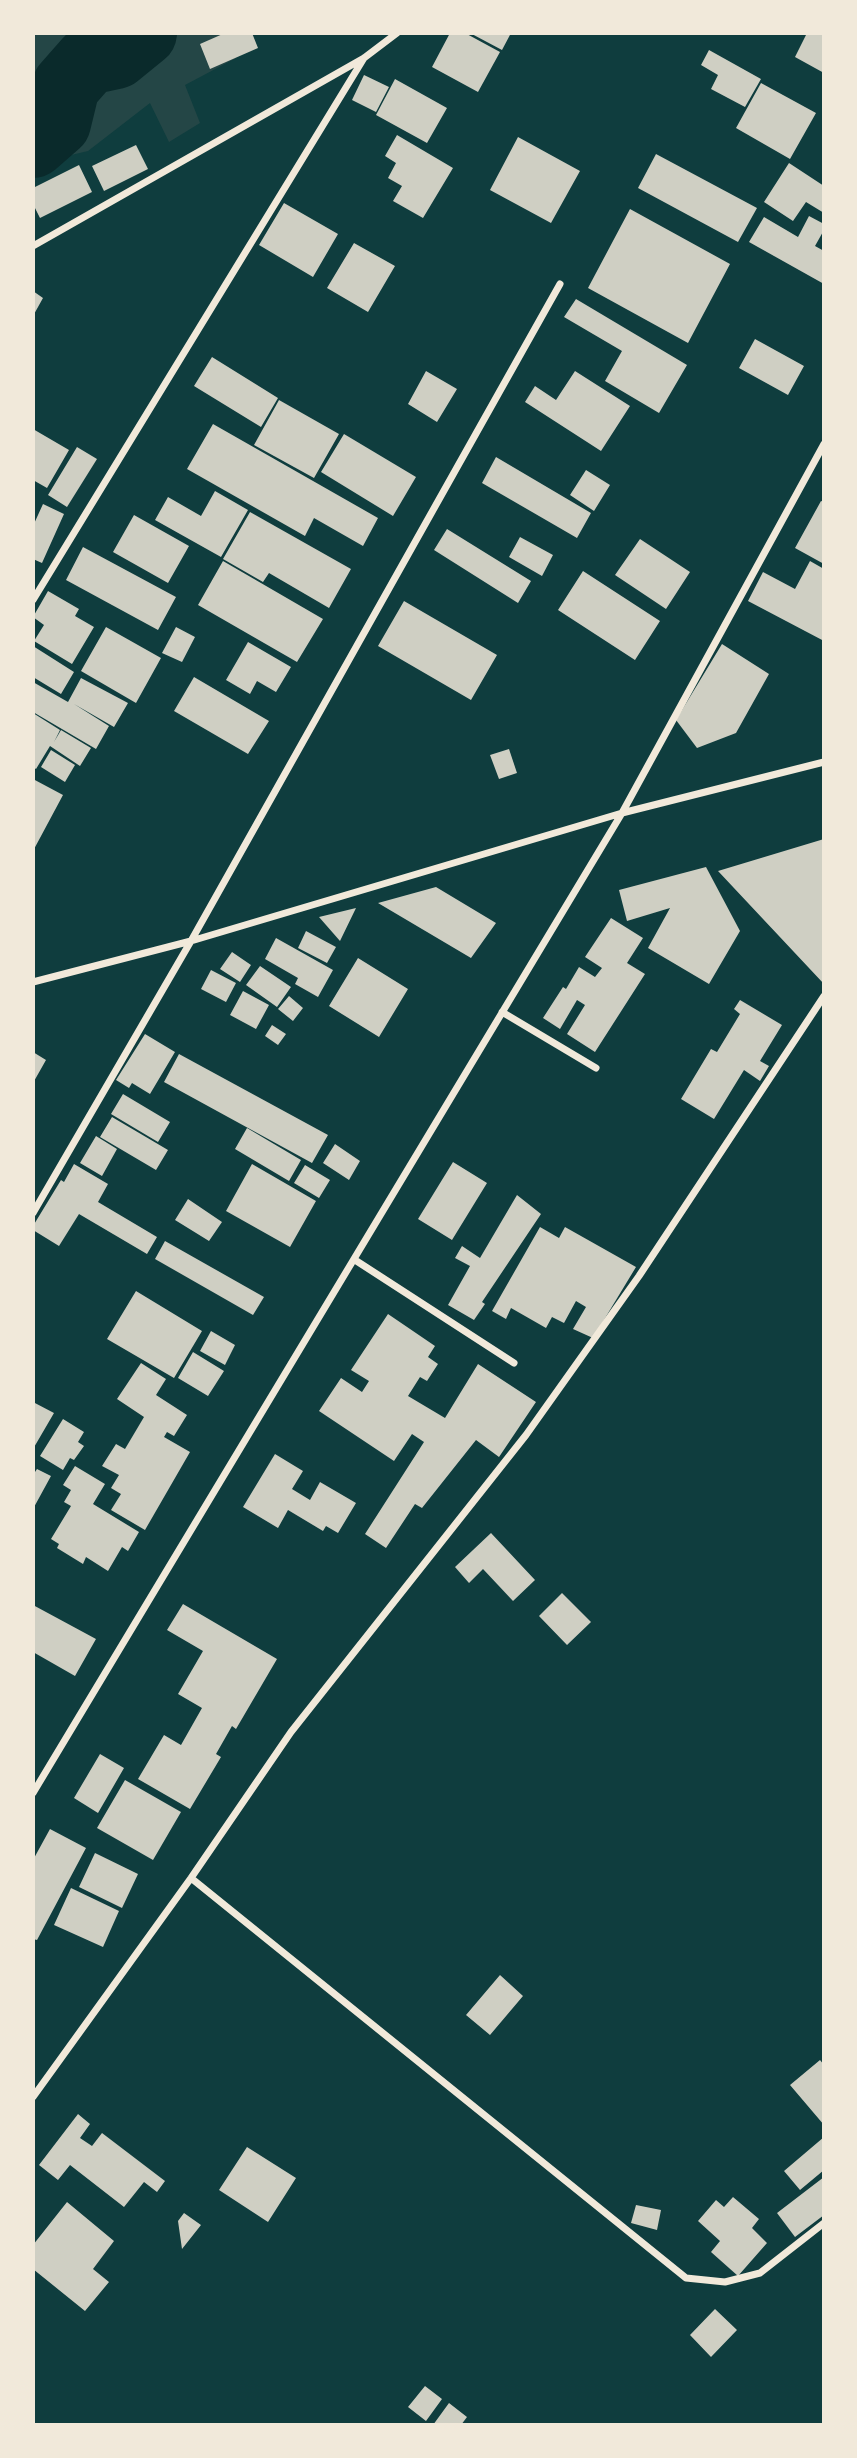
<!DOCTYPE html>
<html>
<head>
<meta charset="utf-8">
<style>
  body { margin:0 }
  #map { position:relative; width:857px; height:2458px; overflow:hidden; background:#0f3d3e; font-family:"PT Sans Narrow",sans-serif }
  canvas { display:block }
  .frame { position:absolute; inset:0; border:35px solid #f1e9da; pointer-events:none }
</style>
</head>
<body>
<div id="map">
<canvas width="857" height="2458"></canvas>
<div class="frame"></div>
</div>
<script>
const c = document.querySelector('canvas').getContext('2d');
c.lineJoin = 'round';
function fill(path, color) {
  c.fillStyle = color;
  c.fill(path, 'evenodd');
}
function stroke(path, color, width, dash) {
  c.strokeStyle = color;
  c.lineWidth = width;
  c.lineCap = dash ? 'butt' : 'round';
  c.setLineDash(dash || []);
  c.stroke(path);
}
fill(new Path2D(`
  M33,33H242L236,58L185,85L200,123L169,142L150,103L88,151L33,164Z`), '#244646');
stroke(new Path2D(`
  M33,144L57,123L66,86L88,61L116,55L143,33`), '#0a2a2b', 68);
fill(new Path2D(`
  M225,33H252L258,48L210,69L200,44Z
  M450,33H465L500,52L478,92L432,67Z
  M470,33H511L502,50Z
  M807,33H824V73L795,57Z
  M709,50L761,79L745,107L711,89L718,75L701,65Z
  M364,75L389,87L376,112L352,100Z
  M395,79L447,108L427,143L376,115Z
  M761,83L816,113L790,159L736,128Z
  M397,135L453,168L423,218L393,201L402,186L388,178L396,163L385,156Z
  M518,137L580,171L551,223L490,190Z
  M136,145L148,169L104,191L92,166Z
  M656,154L757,208L738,242L638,188Z
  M789,163L824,186V213L806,202L793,221L764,202Z
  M79,165L92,192L40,218L33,204V188Z
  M284,203L338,234L313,277L259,245Z
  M630,209L730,264L688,343L588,288Z
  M809,216L824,224V230L815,246L824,251V284L749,242L764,217L798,237Z
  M354,243L395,266L368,312L327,288Z
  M33,291L43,298L33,316Z
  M576,299L687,365L659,413L605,381L622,351L564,317Z
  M755,339L804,366L788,395L739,368Z
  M212,357L278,398L261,427L194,386Z
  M426,371L457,389L437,422L408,404Z
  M575,371L630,406L601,451L525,402L535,386L556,400Z
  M279,400L339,434L314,478L254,445Z
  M213,424L378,518L363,546L314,518L305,536L187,469Z
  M33,429L69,450L47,488L33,480Z
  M344,434L416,477L393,516L321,472Z
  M77,447L97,459L67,507L48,495Z
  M496,457L591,513L577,538L482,483Z
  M586,470L610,485L594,511L570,495Z
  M215,491L248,510L221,557L155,520L168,497L201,516Z
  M821,501L824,502V564L795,548Z
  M43,504L64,514L42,563L33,559V526Z
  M250,512L351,569L329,608L269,573L263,582L223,559Z
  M134,515L189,546L168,583L113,552Z
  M447,529L531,581L518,603L434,550Z
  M520,537L553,555L542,576L509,557Z
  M640,539L690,572L666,609L615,575Z
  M83,547L176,597L158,630L66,580Z
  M223,561L323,619L297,662L198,605Z
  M810,561L824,569V641L748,601L763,572L795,589Z
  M583,571L660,621L635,660L558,610Z
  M48,591L79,609L75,616L94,627L72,664L34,641L44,625L33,617Z
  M404,601L497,655L471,700L378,646Z
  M106,627L161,658L136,703L81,671Z
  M176,627L195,637L182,662L162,653Z
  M248,642L291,667L276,692L257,681L250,694L226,680Z
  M722,644L769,674L736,733L697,748L676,720Z
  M33,646L74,672L61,694L33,677Z
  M194,677L269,721L248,754L174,711Z
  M81,678L128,703L114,727L74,704L109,726L96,749L33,712V682L68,702Z
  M33,713L60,730L54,742L61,730L91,748L80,766L50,746L36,769L33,767Z
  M509,749L517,773L499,779L490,755Z
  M51,750L75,765L65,782L41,767Z
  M33,779L63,795L33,851Z
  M824,839V984L718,871Z
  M706,867L740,931L709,984L648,948L670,908L627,921L619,890Z
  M436,887L496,923L471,958L378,903Z
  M356,908L340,941L319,917Z
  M611,918L643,938L627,963L645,974L595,1052L567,1034L585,1005L577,1000L560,1029L543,1018L563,987L566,989L579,967L595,977L602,968L585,957Z
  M306,931L336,947L327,963L298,948Z
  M276,938L333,970L318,997L295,984L298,978L265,959Z
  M232,952L251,965L240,982L220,969Z
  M358,958L408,989L379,1037L329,1006Z
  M260,966L291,987L277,1007L246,985Z
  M211,970L236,983L226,1002L201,989Z
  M243,991L269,1005L256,1029L230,1015Z
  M289,996L303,1008L293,1021L278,1009Z
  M740,1000L782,1025L760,1061L769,1066L760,1081L744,1070L714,1119L681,1099L711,1049L717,1052L740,1014L734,1009Z
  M272,1025L286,1034L278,1045L265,1036Z
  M145,1034L175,1052L150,1094L132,1083L129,1088L116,1080Z
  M33,1052L46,1060L33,1083Z
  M179,1054L328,1135L312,1163L164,1082Z
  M123,1094L170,1122L158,1142L111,1114Z
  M112,1117L168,1150L156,1170L100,1137Z
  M247,1128L301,1160L289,1181L235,1149Z
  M96,1136L117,1149L102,1176L80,1163Z
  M335,1144L360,1161L349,1180L323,1163Z
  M453,1162L487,1183L452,1240L418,1219Z
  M74,1164L108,1184L98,1202L157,1237L147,1254L79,1214L59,1246L33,1230V1226L61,1180L64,1182Z
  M252,1164L316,1201L290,1247L226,1211Z
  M305,1165L330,1180L319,1198L294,1183Z
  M517,1195L541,1214L482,1302L485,1304L474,1320L448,1305L470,1266L455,1258L462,1246L480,1258Z
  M188,1199L222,1222L209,1241L175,1220Z
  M540,1227L559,1238L565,1227L636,1267L593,1338L573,1329L586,1307L576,1301L564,1323L552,1317L546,1328L511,1308L506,1319L492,1311Z
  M165,1241L264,1297L253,1315L155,1259Z
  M136,1291L202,1331L174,1378L107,1339Z
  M388,1314L435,1346L428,1357L438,1364L427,1381L420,1377L408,1396L445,1418L478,1364L536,1402L499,1457L476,1440L422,1508L415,1504L386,1548L365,1534L424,1442L412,1434L394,1461L319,1411L341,1378L362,1392L369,1381L351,1370Z
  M211,1331L235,1345L225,1365L200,1351Z
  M193,1352L224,1371L208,1396L178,1378Z
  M141,1363L166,1379L156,1395L187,1415L174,1436L167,1432L164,1437L190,1452L145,1530L111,1510L121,1494L111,1488L119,1475L102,1466L116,1444L125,1449L144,1417L117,1399Z
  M33,1402L54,1413L33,1449Z
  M63,1419L84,1432L78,1442L84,1446L74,1460L70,1458L63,1470L40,1456Z
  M275,1454L303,1471L292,1489L310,1500L320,1482L356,1503L338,1533L326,1526L323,1531L288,1510L278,1528L243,1507Z
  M75,1466L105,1484L93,1504L139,1532L128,1551L122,1547L108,1571L86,1557L83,1564L57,1548L59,1544L51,1539L71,1506L64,1502L71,1490L63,1485Z
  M37,1469L51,1476L33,1509V1475Z
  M491,1533L535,1580L513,1601L483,1569L469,1583L455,1567Z
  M562,1593L591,1622L567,1645L539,1616Z
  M183,1604L277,1659L236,1729L232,1726L216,1754L221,1757L190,1809L138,1779L164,1735L181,1745L202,1708L178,1694L203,1651L167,1630Z
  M33,1605L96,1639L75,1676L33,1652Z
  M100,1754L124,1768L98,1813L74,1798Z
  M125,1780L181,1812L153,1860L97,1828Z
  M50,1829L86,1848L37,1940L33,1939V1860Z
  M95,1853L138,1874L122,1908L79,1887Z
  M71,1888L119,1911L103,1947L54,1925Z
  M500,1975L523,1996L490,2035L466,2015Z
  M820,2060L824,2065V2125L790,2085Z
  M78,2114L90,2124L80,2138L92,2146L102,2133L165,2181L157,2192L144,2182L124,2207L70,2165L58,2180L39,2165Z
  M824,2137V2170L800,2190L784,2171Z
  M247,2147L296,2178L268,2222L219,2190Z
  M824,2177V2215L795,2237L777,2213Z
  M733,2197L759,2219L752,2228L767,2243L738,2276L711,2252L720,2241L698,2221L716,2200L724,2207Z
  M67,2202L114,2241L93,2269L109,2282L85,2311L33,2269V2245Z
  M636,2205L661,2210L657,2230L631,2223Z
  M184,2213L201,2225L182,2249L178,2221Z
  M715,2309L737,2330L711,2357L690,2335Z
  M425,2386L442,2399L426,2421L408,2407Z
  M449,2403L467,2417L461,2425H433Z`), '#cfcfc3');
stroke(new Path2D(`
  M33,246L364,58L397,33
  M33,600L364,58
  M33,982L191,941L622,813L824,762
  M502,1012L596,1068
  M33,1213L191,941L560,284
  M355,1260L514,1363
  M33,1793L622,813L824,444
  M191,1878L686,2278L725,2282L760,2273L824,2223
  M33,2097L191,1878L291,1732L526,1435L639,1276L824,996`), '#f1e9da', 7);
</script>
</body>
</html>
